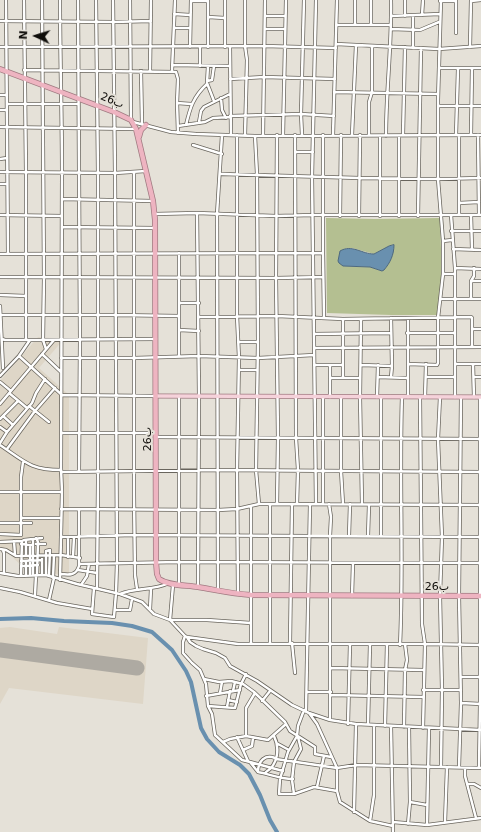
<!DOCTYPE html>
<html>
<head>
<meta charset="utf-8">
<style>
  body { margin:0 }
  #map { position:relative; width:481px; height:832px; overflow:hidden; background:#e5e1d8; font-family:"DejaVu Sans",sans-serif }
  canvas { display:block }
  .north { position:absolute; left:16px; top:16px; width:40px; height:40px; -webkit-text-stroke:3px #e5e1d8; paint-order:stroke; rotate:274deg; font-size:11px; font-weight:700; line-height:16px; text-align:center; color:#0f0d0a }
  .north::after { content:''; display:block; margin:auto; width:14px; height:18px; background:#0f0d0a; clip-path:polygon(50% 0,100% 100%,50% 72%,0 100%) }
</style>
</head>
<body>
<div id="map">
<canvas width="481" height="832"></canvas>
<div class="north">N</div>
</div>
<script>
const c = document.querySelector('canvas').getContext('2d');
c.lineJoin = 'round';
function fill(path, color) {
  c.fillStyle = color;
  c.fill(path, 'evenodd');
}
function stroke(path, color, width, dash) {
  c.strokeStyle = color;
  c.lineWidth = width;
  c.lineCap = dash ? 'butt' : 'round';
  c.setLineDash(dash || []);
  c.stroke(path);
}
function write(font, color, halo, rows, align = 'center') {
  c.font = font + ' "DejaVu Sans",Cairo,sans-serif';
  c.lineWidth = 4;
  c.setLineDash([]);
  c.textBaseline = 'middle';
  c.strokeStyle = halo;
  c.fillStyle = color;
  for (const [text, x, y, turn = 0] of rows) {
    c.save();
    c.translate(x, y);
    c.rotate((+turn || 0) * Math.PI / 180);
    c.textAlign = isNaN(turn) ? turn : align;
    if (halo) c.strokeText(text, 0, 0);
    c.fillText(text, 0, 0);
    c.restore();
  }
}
fill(new Path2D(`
  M38,337L64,339L39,368L69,395V575L28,572L6,551H0V381Z
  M10,627L57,634L59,627L148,638L143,704L9,688L0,704V628Z`), '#ded6c7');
fill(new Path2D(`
  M326,218L375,219L440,218L442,279L438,315H391L327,313ZM394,245L382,271L370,267L343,266L344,249L352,248L374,254L389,246Z`), '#b4bf91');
const water = new Path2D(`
  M394,245C394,255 390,263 384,270L382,271L370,267L343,266L339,263L338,261L340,251C352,244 362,254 374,254L389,246Z`);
fill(water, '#6990af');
stroke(water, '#4e697e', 1);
stroke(new Path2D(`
  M0,619L31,618L64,621L112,623L132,626L152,632L172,650L186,671L191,682L201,728L207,739L219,752L240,765L249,774L260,795L270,820L277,832`), '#6990af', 4);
stroke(new Path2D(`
  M0,650L137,668`), '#aeaaa2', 15);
const minor = new Path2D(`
  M6,0L8,254
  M24,0L26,172V339
  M42,0L44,278L43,340L46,349
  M78,0L80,340L79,471
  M96,0L98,173V483L97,588
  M130,0L131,120
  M456,0V33
  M191,1H208
  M440,1H456
  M471,1L481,0
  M174,14L190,15
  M422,15L423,0
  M265,16H285
  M391,16L440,14
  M405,16V0
  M208,17L225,18
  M0,21L113,22L151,21
  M336,25H391
  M355,25V0
  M371,25V0
  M174,28H190
  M265,29H285
  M391,29L420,30L439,22
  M336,44L439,49L481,46
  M0,47L264,46L336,48
  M190,47L191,0
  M200,47V66
  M208,47V0
  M225,47V0
  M230,47L231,135
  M470,47L471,0
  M413,48V16
  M173,65L230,66
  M208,66L207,83L214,101
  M439,68H481
  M24,70L176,72L178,79L177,103L178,133
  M141,71L142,124
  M150,71L151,0
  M172,71L175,0
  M230,79L264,77L335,79
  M207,81L212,80L214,66
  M334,92L438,94
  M0,95H7
  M221,98L222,110L226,118
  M177,103L191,104
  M7,104H78
  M438,106H481
  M0,110H7
  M230,116L301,114L334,116
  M133,122L171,132L196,134L255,136L481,135
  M199,122L201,111L204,107L230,94
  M186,125C190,108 193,97 207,84
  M178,126L205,122L213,118L230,117
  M0,127L135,129
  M237,135V316L239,358L237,470L238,594
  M245,135L247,60L245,46V0
  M263,135L265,0
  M283,135L286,0
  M295,135L296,438L298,470L297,504
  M302,135L301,114L304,0
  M333,135L337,0
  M352,135L356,45
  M369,135V102L372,92V46
  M403,135L405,47
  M456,135L458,69
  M459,135V215
  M471,135L472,68
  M478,135L479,215
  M255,136L257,174L258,342L256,470L259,504
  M386,136C386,90 392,45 391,0
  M193,145L222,154
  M295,152H313
  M0,159L7,158
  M0,172L115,173L146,171
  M134,172V495L135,575L137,589
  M221,174L360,178L438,179L481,178
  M0,184H7
  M62,199L153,201
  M459,203L479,202
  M197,213L199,396L198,586
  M155,214L197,213L276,216L313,215H481
  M0,215L62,216
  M451,215L455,268V397
  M471,215L472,249
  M340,216L341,135
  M359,216L360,135
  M380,216V136
  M399,216V136
  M418,216L421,48
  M62,227L155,228
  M451,231H481
  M443,241L452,240
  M453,249L481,250
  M323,253L324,317
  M0,254L323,253V135
  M455,268L481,269
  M443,274H455
  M0,277L276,278L323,277
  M472,281H481
  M0,295L26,296
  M441,299H481
  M471,299V281L474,276V268
  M179,303H199
  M0,306L3,368
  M1,315H116L179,316
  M199,317L277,316L343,319L471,317L472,318V347
  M343,319V378
  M361,319L360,397L362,504
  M472,329H481
  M179,330L199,331
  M407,333H455
  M314,334L391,333
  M2,339L5,340L156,339
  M238,342H258
  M314,348L481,347
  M42,354L61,372
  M19,356L62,395L156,396
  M179,356V253
  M61,358H134L199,356L258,358L314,355
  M408,364L437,365L438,363V318L443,274V241L438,179V100L441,0
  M455,364H481
  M473,364L474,397
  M314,365H343
  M330,365V397
  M361,365L392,366
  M239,370H257
  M0,376L19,356L30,340
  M378,377L408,378
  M391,377L392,366L391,318
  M426,377H455
  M474,377H481
  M330,378H360
  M0,382L11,391
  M9,393L27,408
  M377,397L378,365
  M381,397V536
  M408,397V318
  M420,397L422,624L425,644L423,728
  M425,397L426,364
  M440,397L438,439L442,537L440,596L442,690L441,767
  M341,398V471L343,504
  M0,404L54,340
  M29,406L49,422
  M3,416L13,425
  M0,419L18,401
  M0,427L7,432
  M62,433H156
  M156,437L480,439
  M0,443L7,432L32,403L36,393L45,379
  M0,445C24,461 30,470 61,470
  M7,449L35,411L55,388
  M61,472L218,470L481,472
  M0,492H62
  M270,504V644
  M277,504L278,438L276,278L277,135
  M316,504L312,177L316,0
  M323,504V397
  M329,504L331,517L330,536V720
  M251,507V644
  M61,509L218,510L237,509L259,504H270L481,505
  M21,518H61
  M0,523H31
  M0,534L21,535V477L23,462
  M349,536L350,504
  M368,536L369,505
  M61,537L134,535L481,537
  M36,538L38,542L37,575
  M33,540V575
  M14,541L15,555
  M0,542L22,541
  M21,544L31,545
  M36,544H45
  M0,549L6,550L16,556L61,555L80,558
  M3,550L4,553V573
  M26,556V540
  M68,557V537
  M73,557L74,537
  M42,559V575
  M21,561L42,560
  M26,561V576
  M80,564L179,562L481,563
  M21,566L38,565
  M78,570L97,573
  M0,573L18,576L46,575L77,584L120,594L142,602L154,614L170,620H207L251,623
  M60,574C69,575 76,576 79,566V510
  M30,575V545
  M46,575V551L50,550L49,576
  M21,576L22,541L24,540L42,538
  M53,578L54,555
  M60,580L62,492L61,468C61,370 62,271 62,173C62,115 60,58 60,0
  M179,584V396
  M81,585L87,576L89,564
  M173,585L170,620L185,636L187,637L190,642L196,646L203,649L216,653L225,658L230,666L257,681L292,705L309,713L330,720L356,724L481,730
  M0,588L20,592L57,603L92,609
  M94,588L92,614L114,617L116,593L117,563L115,173L113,0
  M218,591L217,214L222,135
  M120,594C137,587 153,591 169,583
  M35,595L36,575
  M352,596L353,563
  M49,600L54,578
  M150,609L151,589
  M115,610H130L132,599
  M185,636L183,642V653L192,663L200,670L206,684L208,706L212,714L215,735L242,760L250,762L258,772C269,774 280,779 293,779
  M187,637L238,644H425L481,645
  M290,643L292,504
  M292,643L295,673
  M400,645C404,562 399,480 402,397
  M331,668L423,670
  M461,677H481
  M204,679L219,682L231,681L243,684L254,692L285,722L290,731L315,747V754L331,757
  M423,690H461
  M233,691L235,682
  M307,692H331
  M220,693L222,682
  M331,695L423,697
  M206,696L240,690
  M228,700L237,702
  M262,701L270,691
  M461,703L481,704
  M208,706L235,708L241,684L246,674
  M227,707L230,691
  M304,710L298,726L297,736L288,752L280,779L279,794H294L314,787L337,791
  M306,711L310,504
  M309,713L317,724L337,768V791L340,802L370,821L393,826
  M348,724L350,644
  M368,725L370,644
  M385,726L387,644
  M391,726L393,832
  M404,727L405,670L407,660L405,644
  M246,736V708L255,693
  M237,737L248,761
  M223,742L230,739L246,736L268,740L286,724
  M278,744L289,750
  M243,750L252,746L253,738
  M276,759L337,768L356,765L481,768
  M250,762L283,771
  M459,767L461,703L459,596L461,397
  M465,768V776L476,818
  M479,768L480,704V397
  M258,772C258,761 265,754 275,758
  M266,772C278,765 280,748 274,736
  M468,784H474L481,788
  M317,787L324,756
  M294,794L292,780L294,762L301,749L298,737
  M410,802L427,805
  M354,812L356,724
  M370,821L374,795V725
  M393,822L427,825L481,818
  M445,822L447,767
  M408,824L410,802L409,727
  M427,825L429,728`);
const major = new Path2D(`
  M157,396L481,397`);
const highway = new Path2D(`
  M0,69L114,112L131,120L136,129L153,201L155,220L156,562L157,574L159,579C169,586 186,585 198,587C216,590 233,594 251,595L481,596
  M139,137L141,130L146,125`);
stroke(minor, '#69655d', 4);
stroke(major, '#a07a81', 5);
stroke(highway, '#a07a81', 6);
stroke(minor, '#fff', 2.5);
stroke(major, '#f5d2da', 3.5);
stroke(highway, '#eeb4c1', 4.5);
write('11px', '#0f0d0a', '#e5e1d8', [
  ["26ب",112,101,22],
  ["26ب",148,439,-90],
  ["26ب",437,587]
]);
</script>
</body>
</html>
